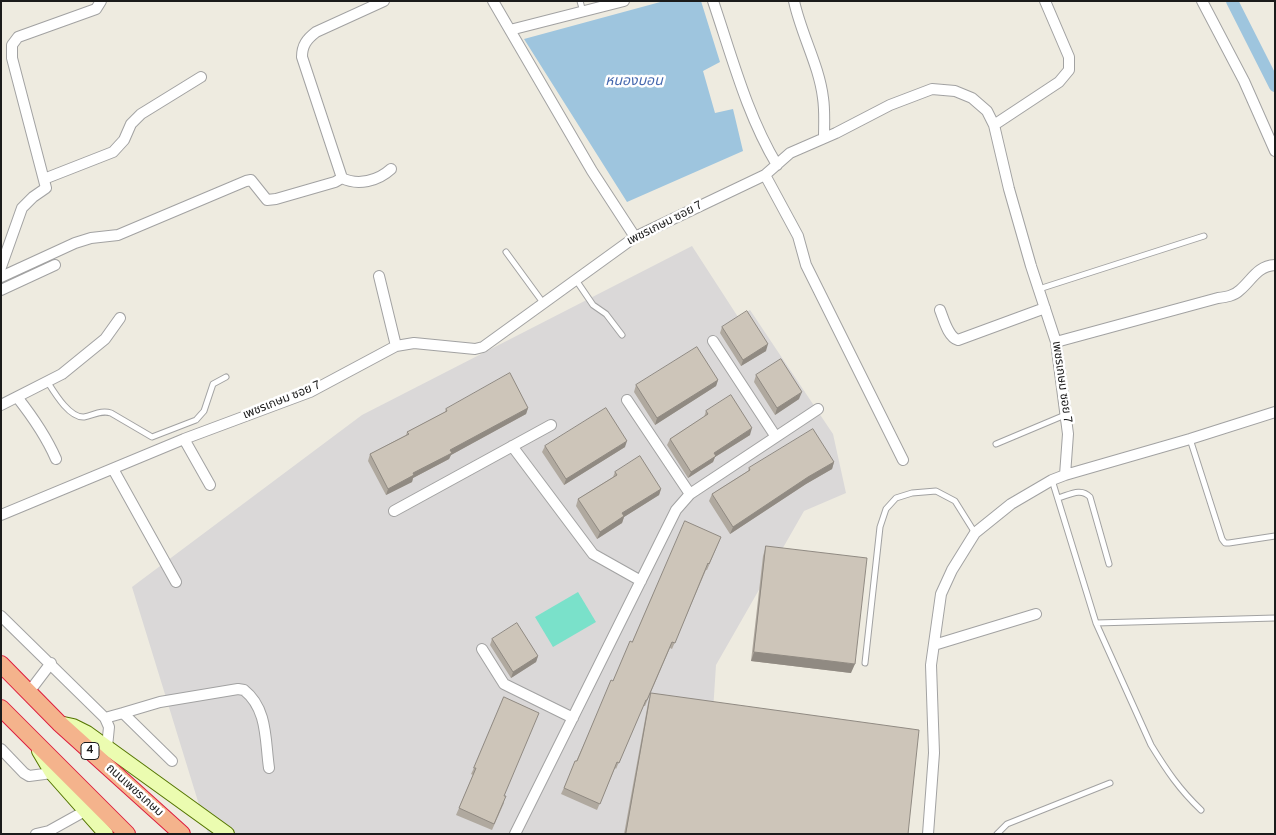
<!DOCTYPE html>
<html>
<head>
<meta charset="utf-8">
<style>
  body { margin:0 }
  #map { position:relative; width:1276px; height:835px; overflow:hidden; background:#eeebe0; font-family:Overpass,sans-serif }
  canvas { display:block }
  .frame { position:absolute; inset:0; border:2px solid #1b1b1b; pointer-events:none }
</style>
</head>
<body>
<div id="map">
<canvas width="1276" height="835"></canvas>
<div class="frame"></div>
</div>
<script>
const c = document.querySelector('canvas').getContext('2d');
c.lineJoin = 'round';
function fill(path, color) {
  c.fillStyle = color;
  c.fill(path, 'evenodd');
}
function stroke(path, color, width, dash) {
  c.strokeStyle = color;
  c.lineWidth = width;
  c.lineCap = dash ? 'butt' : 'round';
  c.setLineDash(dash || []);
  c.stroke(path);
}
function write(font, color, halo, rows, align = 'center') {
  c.font = font + ' Overpass,"Noto Sans Thai",sans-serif';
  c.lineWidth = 5;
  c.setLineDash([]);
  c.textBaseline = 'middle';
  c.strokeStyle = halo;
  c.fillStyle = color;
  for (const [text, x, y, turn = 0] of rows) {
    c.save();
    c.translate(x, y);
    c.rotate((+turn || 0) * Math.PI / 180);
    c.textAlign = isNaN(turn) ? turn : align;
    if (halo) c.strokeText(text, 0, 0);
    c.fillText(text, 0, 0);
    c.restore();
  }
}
fill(new Path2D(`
  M692,246L738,317L750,310L833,434L846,493L804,511L716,665L705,834H208L132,587L362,415Z`), '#dad8d8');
fill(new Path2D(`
  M578,592L596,622L553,647L535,617Z`), '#7ae1ca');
fill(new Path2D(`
  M664,1H701L720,62L703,71L715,113L733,109L743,151L627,202L524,39Z`), '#9ec5de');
stroke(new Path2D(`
  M1232,1L1275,86`), '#9ec5de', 12);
const service = new Path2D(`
  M580,1L583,12
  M506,252L544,304
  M576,280L593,305L606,314L622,335
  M1039,289L1204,236
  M47,381C54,392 69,418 84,417C94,415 101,410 111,413L152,437L196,420L204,411L213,384L226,377
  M1190,439L1222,539L1225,543H1229L1275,536
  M996,444L1065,415
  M1052,480L1096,623L1151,745C1167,771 1179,789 1201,810
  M1058,498C1069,495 1081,487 1090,497L1109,564
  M1096,623L1275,618
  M865,663L880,527L886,509L896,498L912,493L936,491L955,501L975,533
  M997,834L1007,824L1110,783`);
const minor = new Path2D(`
  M384,1L316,32C307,39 302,45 302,57L342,178C358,186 378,181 391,169
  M493,1L592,171L635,237
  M713,1C732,57 747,115 777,165
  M794,1C801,34 819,65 823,98C825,111 824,125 824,138
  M1202,1L1244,81L1275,151
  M510,30L624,1
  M994,125L1059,82L1069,70V57L1045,1
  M765,175L798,236L806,265L903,460
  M44,179L113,152L124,140L131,124L141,114L201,77
  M1,267L22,208L33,197L46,188L12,58V45L18,37L96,9L101,1
  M379,276L396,346
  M1,277L75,243L91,238L118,235L246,181L251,180L267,200L276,199L335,182L342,178
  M1,290L55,265
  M940,310C944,320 948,337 958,340L1045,308
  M713,341L776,437
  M1056,342L1218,298C1226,297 1234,296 1240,290C1252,280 1257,266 1275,265
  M17,397C32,416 46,436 56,459
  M627,400L690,494
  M1,405L62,374L105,339L120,318
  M184,439L210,485
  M512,446L593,554L641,581
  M113,469L176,582
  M394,511L551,425
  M1,515L184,439L310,392L396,346L414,343L475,349L483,347L635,237L765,175L790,153L836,133L890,105L932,89L955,91L972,98L987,111L994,125L1009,189L1031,266L1056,342L1068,434L1065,475
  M1,616L105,718L123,713L172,761
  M934,645L1036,614
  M482,649L504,684L573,718
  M29,692L51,663
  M123,713L160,702L238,689L244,690C268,709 265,741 269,768
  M105,718L109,727L107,747
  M1,749L24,773L29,776L52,773
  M36,834L49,831L85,811
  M515,834L676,510L690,494L818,409
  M928,834L934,753L931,665L941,594L952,570L975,533L1011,504L1052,480L1065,475L1190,439L1275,412`);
const secondary = new Path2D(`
  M59,723L73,726L87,733L227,834
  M39,751L52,773L106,834`);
const trunk = new Path2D(`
  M1,664L59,723L182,834
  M1,708L127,834`);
stroke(service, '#a2a2a2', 7);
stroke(minor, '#a2a2a2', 12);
stroke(secondary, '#547500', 16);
stroke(trunk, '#dd1c3e', 18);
stroke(service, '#fff', 5);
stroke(minor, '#fff', 10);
stroke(secondary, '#ebfcb0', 14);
stroke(trunk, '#f4b38c', 16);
fill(new Path2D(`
  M722,327L766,351L741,366L720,333Z
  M756,375L799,399L775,415L754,382Z
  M718,380L716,386L655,425L634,392L636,385Z
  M528,408L526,414L451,455L449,459L413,478L412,482L386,495L368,461L370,454L406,435L407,432L445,412L446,409Z
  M706,411L750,435L715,457L713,462L688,478L667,445L670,439L704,417Z
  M545,446L625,447L564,485L542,452Z
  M834,462L832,469L806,484L730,534L709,501L712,494L748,471L749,468Z
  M615,472L661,489L659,495L624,517L622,523L597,539L576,506L578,499L613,477Z
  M721,537L707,570H706L672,649L670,648L645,706H643L616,769L615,768L597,810L561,794L613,681L632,642Z
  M766,546L851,673L751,661L763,556Z
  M492,639L538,656L536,662L511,678L490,645Z
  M651,693L908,834H624L648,703Z
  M504,697V803L492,830L456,815L473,775L471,774L474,768Z`), '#b0a99f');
fill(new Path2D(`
  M768,344L766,351L741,366L743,360Z
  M718,380L716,386L655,425L657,418Z
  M802,392L799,399L775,415L777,408Z
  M528,408L526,414L451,455L449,459L413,478L412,482L386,495L388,489L413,473L450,450Z
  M752,428L750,435L715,457L713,462L688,478L691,472L714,453Z
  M627,441L625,447L564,485L566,479Z
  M834,462L832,469L806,484L730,534L733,527L808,477Z
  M661,489L659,495L624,517L622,523L597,539L600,532L622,513Z
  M754,652L855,664L851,673L751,661Z
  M538,656L536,662L511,678L513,672Z`), '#908a82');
const building = new Path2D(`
  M747,311L768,344L743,360L722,327Z
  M697,347L718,380L657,418L636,385Z
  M781,359L802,392L777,408L756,375Z
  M510,373L528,408L450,450L452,453L413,473L414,475L388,489L370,454L409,434L407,432L447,411L446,409Z
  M731,395L752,428L714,453L716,456L691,472L670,439L708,414L706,411Z
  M606,408L627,441L566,479L545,446Z
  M813,429L834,462L808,477L733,527L712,494L750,470L749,468Z
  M640,456L661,489L622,513L624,516L600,532L578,499L617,475L615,472Z
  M685,521L721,537L709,564L708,563L675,643L672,642L647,700H646L619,763L617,762L600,804L564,788L575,761H577L611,680L613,681L630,641L632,642Z
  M766,546L867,558L855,664L754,652Z
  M517,623L538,656L513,672L492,639Z
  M651,693L919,730L908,834H626Z
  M504,697L539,713L504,796H506L494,824L459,808L476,768H474Z`);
fill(building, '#cdc5b9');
stroke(building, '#908a82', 1);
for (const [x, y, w] of [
  [90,751,18]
]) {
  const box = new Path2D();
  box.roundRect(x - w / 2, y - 8.5, w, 17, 4);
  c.fillStyle = '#fff';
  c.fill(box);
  stroke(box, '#1b1b1b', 1);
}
write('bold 11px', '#1b1b1b', null, [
  ["4",90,751]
]);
write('12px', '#1b1b1b', '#fff', [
  ["เพชรเกษม ซอย 7",665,224,-27],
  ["เพชรเกษม ซอย 7",1061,382,82],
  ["เพชรเกษม ซอย 7",282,401,-22],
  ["ถนนเพชรเกษม",134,791,42]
]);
write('italic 14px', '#4568ae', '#fff', [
  ["หนองบอน",634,82]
]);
</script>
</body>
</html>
